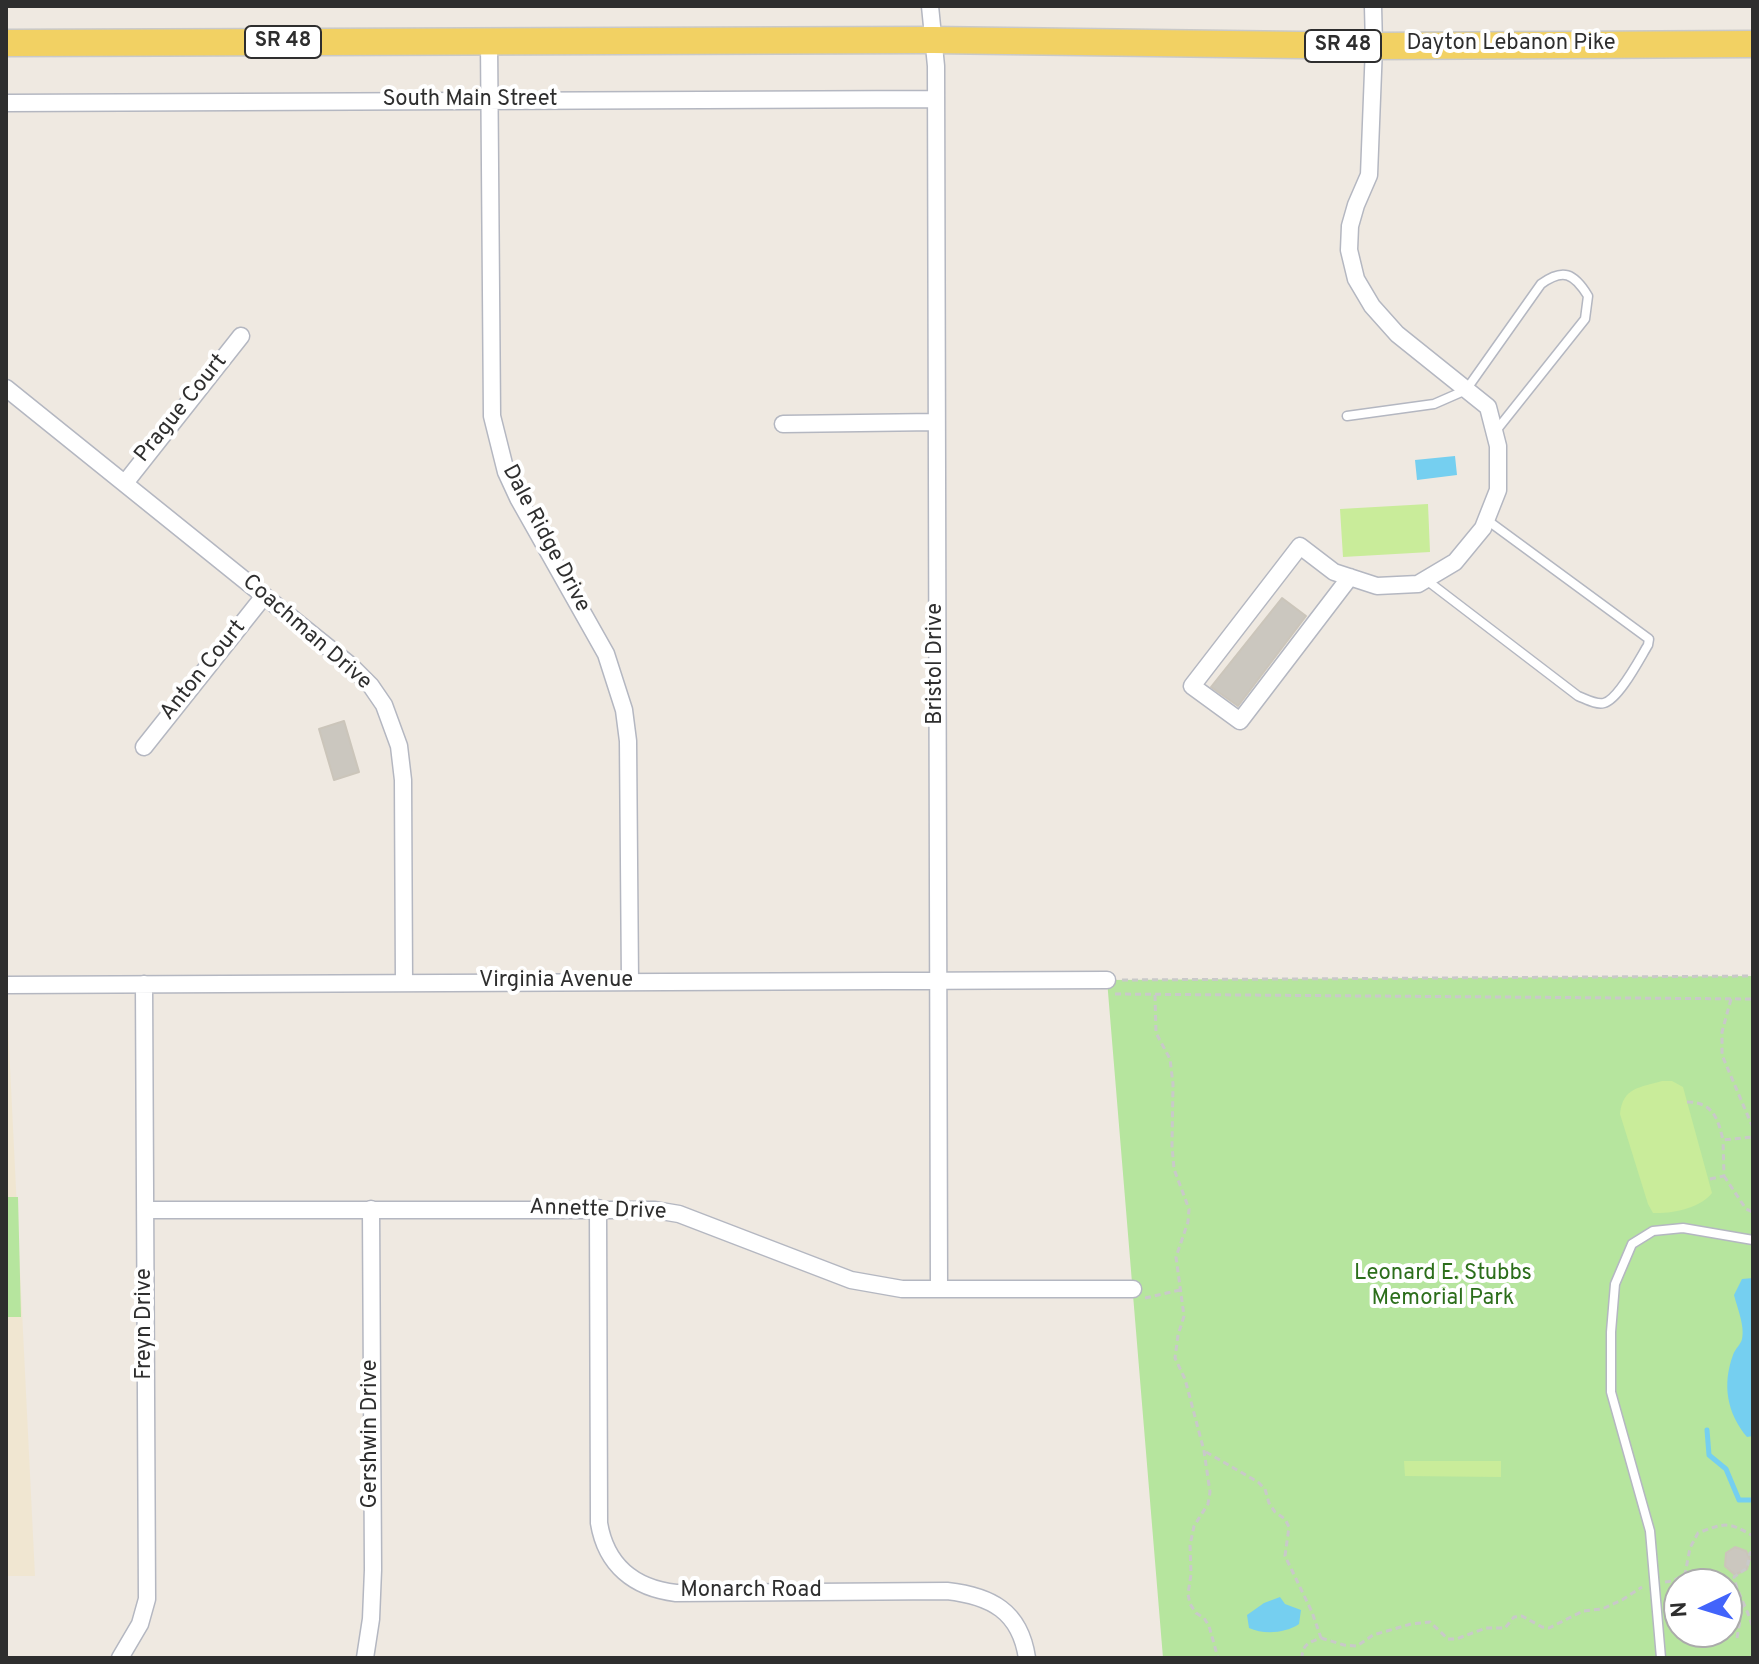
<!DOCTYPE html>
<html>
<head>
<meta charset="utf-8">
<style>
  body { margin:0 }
  #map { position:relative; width:1759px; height:1664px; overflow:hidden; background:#efe9e1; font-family:Overpass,sans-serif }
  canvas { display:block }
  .frame { position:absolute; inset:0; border:8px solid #2e2e2e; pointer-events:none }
  .north { position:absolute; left:1663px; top:1568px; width:80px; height:80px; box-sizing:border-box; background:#fff; border:2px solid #ababab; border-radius:50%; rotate:266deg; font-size:22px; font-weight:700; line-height:32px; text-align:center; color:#2e2e2e }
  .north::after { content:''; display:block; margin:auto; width:28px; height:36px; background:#4264fb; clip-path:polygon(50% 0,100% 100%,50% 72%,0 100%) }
</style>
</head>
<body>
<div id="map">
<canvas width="1759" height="1664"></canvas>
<div class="frame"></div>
<div class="north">N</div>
</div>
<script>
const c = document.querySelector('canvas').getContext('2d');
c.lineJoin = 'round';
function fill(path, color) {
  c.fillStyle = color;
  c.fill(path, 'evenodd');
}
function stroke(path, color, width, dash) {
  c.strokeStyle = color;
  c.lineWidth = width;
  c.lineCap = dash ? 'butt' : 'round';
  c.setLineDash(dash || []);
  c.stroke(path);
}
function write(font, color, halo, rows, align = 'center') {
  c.font = font + ' Overpass,sans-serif';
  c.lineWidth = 8;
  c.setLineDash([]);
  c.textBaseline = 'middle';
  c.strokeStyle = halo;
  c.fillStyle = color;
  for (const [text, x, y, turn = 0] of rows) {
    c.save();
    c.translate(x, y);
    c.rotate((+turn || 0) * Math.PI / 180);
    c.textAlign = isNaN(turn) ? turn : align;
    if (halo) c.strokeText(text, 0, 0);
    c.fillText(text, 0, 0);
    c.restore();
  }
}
fill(new Path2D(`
  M6,985L35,1576H6Z`), '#f0e6d1');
fill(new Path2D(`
  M1753,976V1658H1163L1107,980ZM1679,1584H1727V1632H1679Z
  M6,1197H18L21,1317H6Z`), '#b6e59e');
fill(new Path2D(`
  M1428,504L1430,552L1343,557L1340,509Z
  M1662,1081H1672L1683,1087L1712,1193C1701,1208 1671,1214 1653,1213L1648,1204L1620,1114C1623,1087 1639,1088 1662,1081Z
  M1404,1461H1501V1477L1405,1476Z`), '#c9ec9a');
fill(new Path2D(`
  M1455,456L1457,475L1417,480L1415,460Z
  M1753,1278V1436L1747,1437C1727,1413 1722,1385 1733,1355C1735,1349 1741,1344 1742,1339C1745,1326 1737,1307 1734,1295L1742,1279Z
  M1280,1597L1285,1604L1301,1610L1299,1624C1286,1633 1264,1635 1249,1628L1247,1615L1264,1603Z`), '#75cff0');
stroke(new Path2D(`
  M1707,1430L1709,1455L1726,1469L1739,1500H1753`), '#75cff0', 5);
const building = new Path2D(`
  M1282,598L1306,616L1238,706L1211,687Z
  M344,721L359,772L334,780L319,729Z
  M1735,1547L1746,1551L1750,1559L1747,1569L1735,1575L1725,1566L1726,1553Z`);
fill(building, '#cbc7bf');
stroke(building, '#cbc5ba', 2);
const service = new Path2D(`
  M1347,416L1434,404L1466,390L1541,284C1563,268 1574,273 1588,296L1585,319L1495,432
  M1425,579L1578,696C1586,699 1596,705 1604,703C1619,699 1640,658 1648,645L1649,639L1487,520
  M1661,1658L1650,1531L1611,1392V1332L1615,1284L1632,1244L1653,1231L1683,1228L1753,1240`);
const minor = new Path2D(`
  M930,6L936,66L939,1289
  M489,41L492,416L506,472L518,498L606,654L624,710L628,741L630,982
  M6,103L935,99
  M6,388L350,665L371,686L384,705L399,746L403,780L404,983
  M783,424L936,422
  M125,483L241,336
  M1350,577L1240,721L1192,686L1300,546L1334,572L1377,586L1418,584L1455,562L1483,528L1498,490V446L1488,407L1397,334L1372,306L1356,279L1349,250L1350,226L1356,205L1369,175L1374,46L1373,6
  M144,747L264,596
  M6,985L1107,980
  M598,1208L599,1523C606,1565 634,1588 676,1593L947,1591C991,1596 1020,1611 1027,1658
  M145,1210H655L679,1214L851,1280L902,1289H1133
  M120,1658L140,1624L147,1599L144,984
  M365,1658L371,1619L373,1570L371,1209`);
const primary = new Path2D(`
  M6,43L933,40L1374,46L1753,44`);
stroke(service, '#b4b7c1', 11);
stroke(minor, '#b4b7c1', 19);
stroke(primary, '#c9c9c9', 29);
stroke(new Path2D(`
  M1122,980L1753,976
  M1115,994L1753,999
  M1155,995L1156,1033L1170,1059L1173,1084L1172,1146L1174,1169L1189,1209L1188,1222L1176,1257L1184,1316L1178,1335L1175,1358L1185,1379L1204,1451L1210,1492L1208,1504L1194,1526L1190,1545L1191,1574L1188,1594L1190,1604L1196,1613L1204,1618L1209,1626L1218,1658
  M1731,999L1722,1032V1055L1753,1128
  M1687,1102C1713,1102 1718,1119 1723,1140L1753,1137
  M1724,1176L1746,1209L1753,1212
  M1710,1179L1724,1176L1723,1140
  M1145,1298L1180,1290
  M1206,1452L1258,1482L1265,1489L1269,1503L1275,1512L1285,1519L1289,1527L1285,1556L1312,1612L1321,1638C1309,1642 1302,1645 1302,1658
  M1753,1552L1750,1553L1747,1568L1734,1577C1737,1594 1749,1610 1753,1630
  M1665,1582L1673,1581L1685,1574L1690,1548L1698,1533C1724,1523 1728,1521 1753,1536
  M1321,1638L1344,1645L1357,1646L1373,1635L1411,1624L1430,1622L1448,1639H1456L1486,1628H1505L1514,1617L1522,1616L1542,1627L1549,1628L1583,1611L1602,1609L1622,1600L1642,1587
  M1737,1638L1743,1602`), '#c9c9c9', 3, [6, 4]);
stroke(service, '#fff', 8);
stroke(minor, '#fff', 16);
stroke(primary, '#f2d163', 26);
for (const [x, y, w] of [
  [283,42,76],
  [1343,46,76]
]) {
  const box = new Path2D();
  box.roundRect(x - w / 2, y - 16, w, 32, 6);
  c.fillStyle = '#fff';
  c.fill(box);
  stroke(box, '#2e2e2e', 2);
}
write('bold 20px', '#2e2e2e', null, [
  ["SR 48",283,42],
  ["SR 48",1343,46]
]);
write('22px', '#2e2e2e', '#fff', [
  ["Dayton Lebanon Pike",1511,45],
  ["South Main Street",470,101],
  ["Prague Court",182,409,-51],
  ["Dale Ridge Drive",545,539,62],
  ["Coachman Drive",306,633,41],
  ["Bristol Drive",937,664,-90],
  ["Anton Court",204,671,-51],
  ["Virginia Avenue",556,982],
  ["Annette Drive",598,1211,2],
  ["Freyn Drive",146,1324,-90],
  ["Gershwin Drive",372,1434,-90],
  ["Monarch Road",751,1592]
]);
write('22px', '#2c6e1b', '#fff', [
  ["Leonard E. Stubbs",1443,1275],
  ["Memorial Park",1443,1300]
]);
</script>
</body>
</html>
